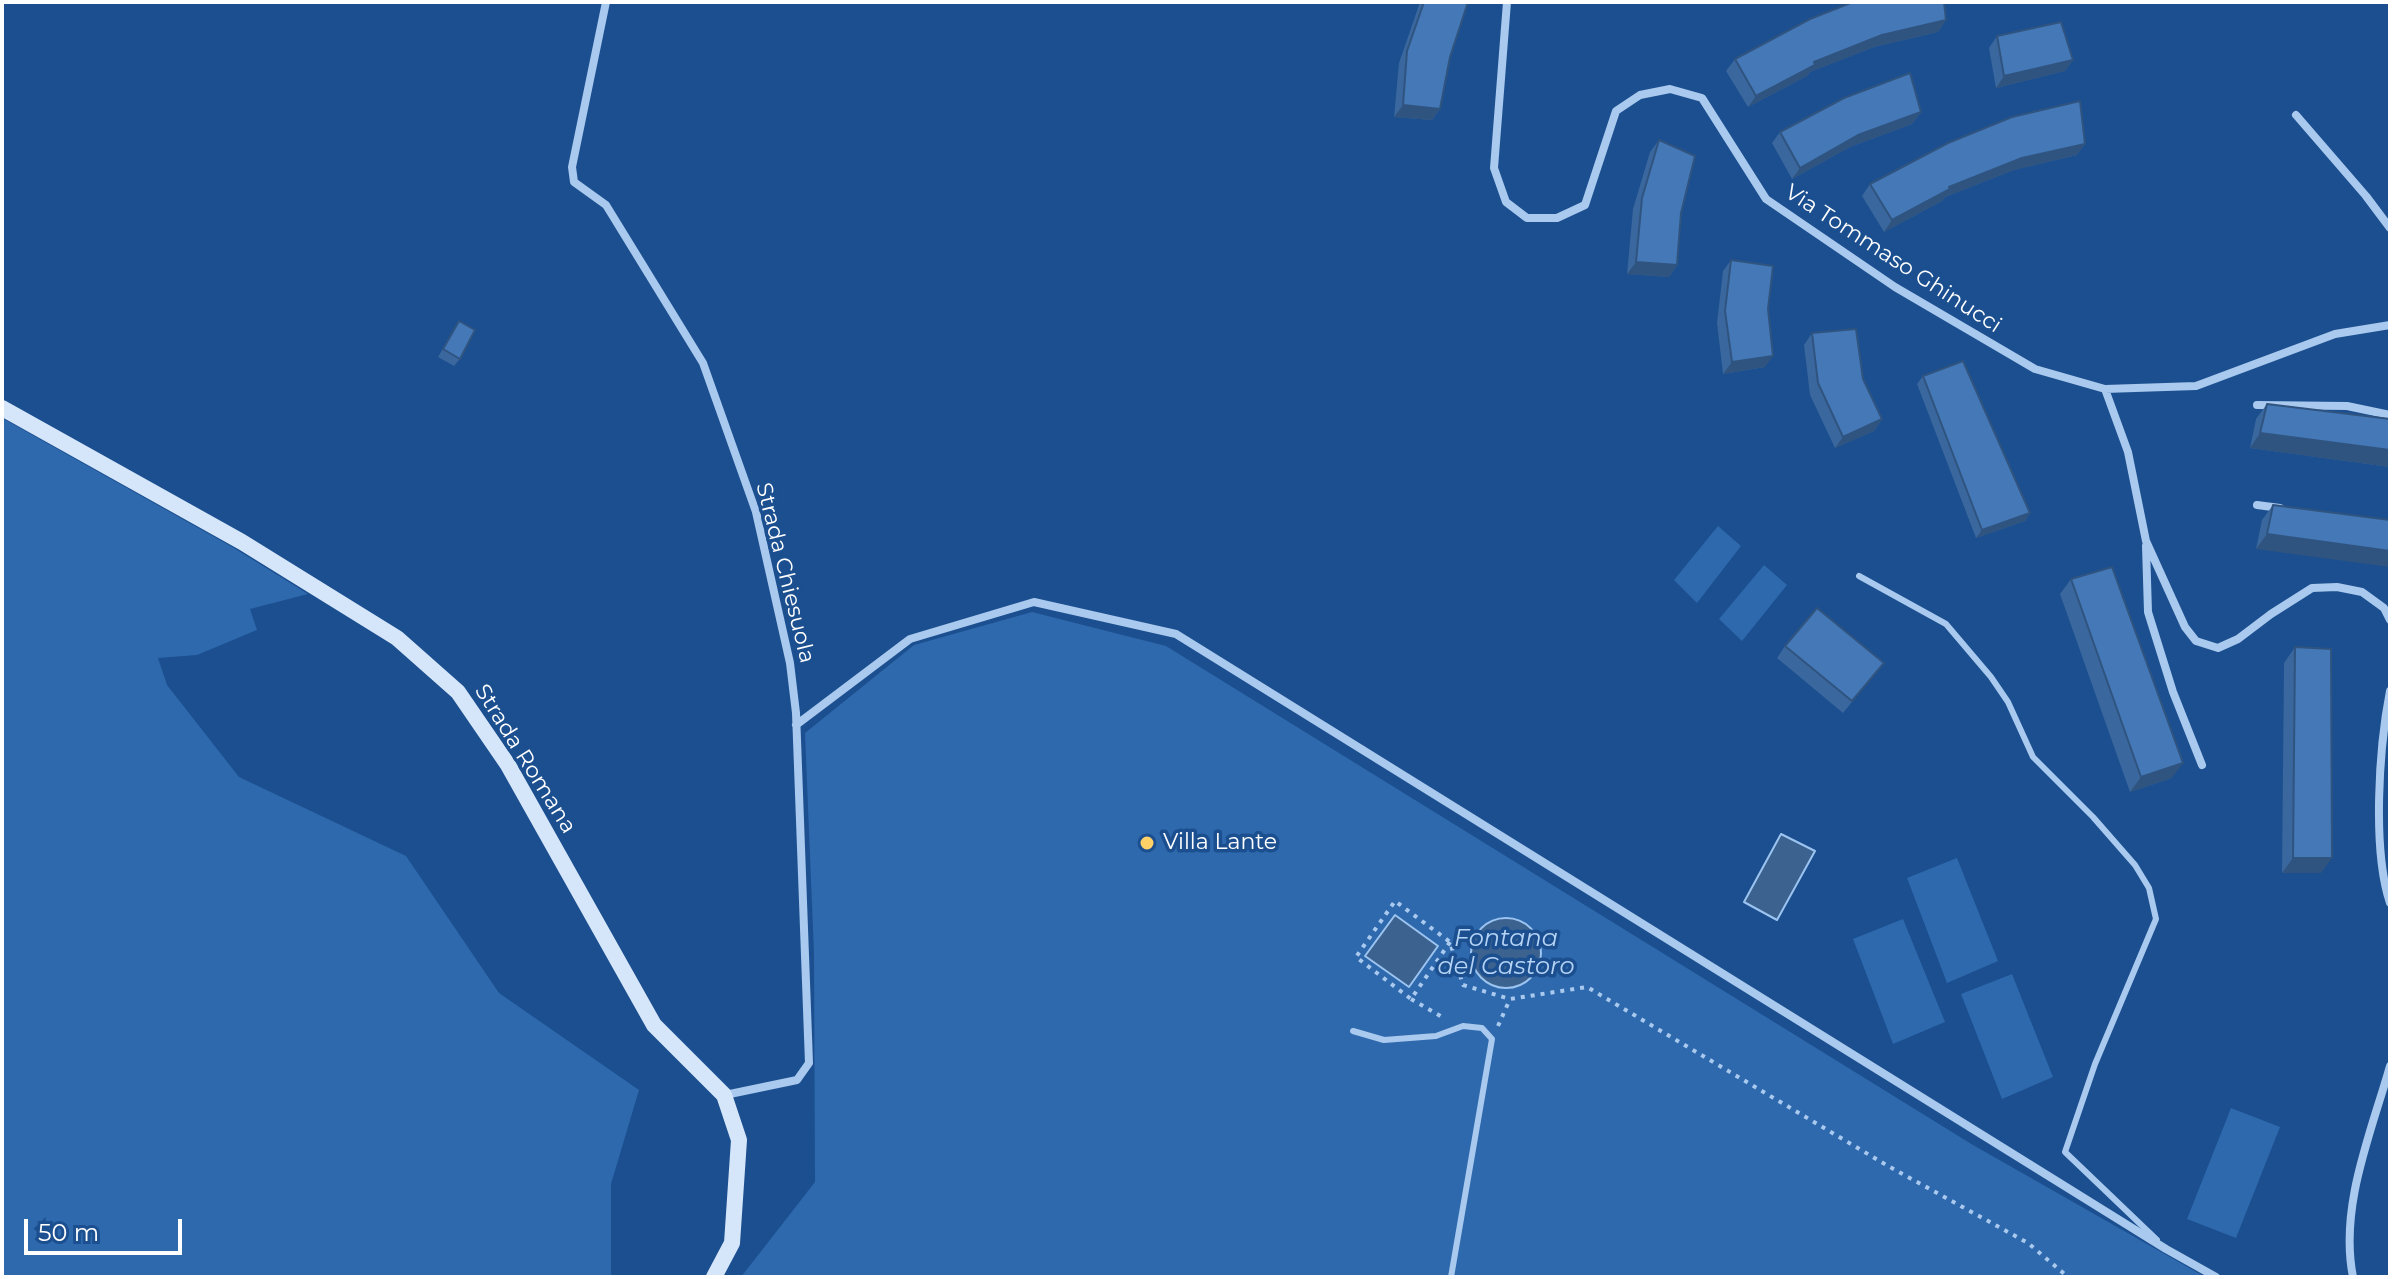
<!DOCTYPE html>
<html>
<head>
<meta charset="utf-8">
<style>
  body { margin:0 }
  #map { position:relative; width:2392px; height:1279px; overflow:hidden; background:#1b4f8f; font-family:Montserrat,sans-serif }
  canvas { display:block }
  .frame { position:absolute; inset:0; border:4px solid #fff; pointer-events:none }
  .scale { position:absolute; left:24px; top:1219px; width:158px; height:36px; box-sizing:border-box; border:4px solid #fff; border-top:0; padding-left:10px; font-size:24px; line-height:28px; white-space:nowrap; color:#fff; -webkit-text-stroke:6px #1b4f8f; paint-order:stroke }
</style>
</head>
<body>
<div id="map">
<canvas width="2392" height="1279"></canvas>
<div class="frame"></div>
<div class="scale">50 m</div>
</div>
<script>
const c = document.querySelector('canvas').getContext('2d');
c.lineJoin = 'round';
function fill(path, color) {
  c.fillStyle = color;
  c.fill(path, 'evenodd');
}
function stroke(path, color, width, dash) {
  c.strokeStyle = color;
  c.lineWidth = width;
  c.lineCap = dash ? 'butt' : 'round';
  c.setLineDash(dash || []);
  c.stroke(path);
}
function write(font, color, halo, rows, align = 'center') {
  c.font = font + ' Montserrat,sans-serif';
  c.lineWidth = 7;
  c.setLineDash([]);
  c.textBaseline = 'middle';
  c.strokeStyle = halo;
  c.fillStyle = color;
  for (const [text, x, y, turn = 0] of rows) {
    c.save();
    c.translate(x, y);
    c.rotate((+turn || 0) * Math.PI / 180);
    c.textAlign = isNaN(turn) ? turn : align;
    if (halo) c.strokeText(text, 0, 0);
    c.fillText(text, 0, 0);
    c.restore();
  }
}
fill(new Path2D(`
  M2,418L234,548L308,594L250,609L257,630L197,655L158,658L167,685L239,777L406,856L499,993L639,1090L611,1184V1277H2Z
  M1718,526L1741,546L1697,603L1674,580Z
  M1764,565L1787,585L1742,641L1719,619Z
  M1032,612L1166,646L1973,1145L2205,1277H741L815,1182L814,954L805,733L914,645Z
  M1957,858L1998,961L1947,983L1907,878Z
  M1903,919L1945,1022L1893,1044L1853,939Z
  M2012,974L2053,1077L2002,1099L1961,994Z
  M2231,1108L2280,1127L2236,1238L2187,1219Z`), '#2e69ad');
const water = new Path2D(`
  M1781,834L1815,851L1777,920L1744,902Z
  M1395,915L1438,946L1409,987L1365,956Z
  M1471 953a35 35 0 1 1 70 0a35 35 0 1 1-70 0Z`);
fill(water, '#3c6290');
stroke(water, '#9cc4f0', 2);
stroke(new Path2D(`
  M1450,942L1411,999L1356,957L1395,901L1450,942L1463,985L1510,999L1587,987L1888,1166L2028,1243L2068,1277
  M1411,999L1444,1018
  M1498,1026L1510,999`), '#a9c9ee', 4, [4, 6]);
stroke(new Path2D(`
  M1859,576L1946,624L1991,677L2008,702L2033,757L2093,817L2135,865L2149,888L2156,919L2095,1064L2065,1152L2157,1240
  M1353,1031L1384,1040L1436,1036L1463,1026L1482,1028L1492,1039L1451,1277`), '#a9c9ee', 6);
stroke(new Path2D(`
  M606,2L572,167L574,182L606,205L703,363L756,512L790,663L796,713L809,1063L797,1080L725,1095
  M1507,2L1494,168L1506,202L1527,218H1557L1585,205L1616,111L1640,95L1670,89L1702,98L1766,199L1895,287L2035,369L2105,389L2196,386L2335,334L2390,325
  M2296,115L2366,196L2390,228
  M2105,389L2128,452L2146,541L2185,627L2196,641L2218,648L2238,639L2271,614L2312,588L2337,587L2362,592L2384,608L2390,620
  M2257,405L2347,406L2390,415
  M2257,505L2280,508
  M2146,546L2148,612L2173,692L2202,765
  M2390,691C2379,747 2372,849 2390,903
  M796,725L910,639L1034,602L1176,634L2166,1249L2216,1277
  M2353,1277C2339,1207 2371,1133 2390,1066`), '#a9c9ee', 8);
stroke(new Path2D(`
  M2,408L242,542L397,638L458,692L508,765L654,1025L724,1095L739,1140L732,1243L714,1277`), '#d6e6fa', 16);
fill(new Path2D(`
  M1420,2H1468L1450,57L1440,109L1432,120L1394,117L1399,63Z
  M1946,20L1938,32L1874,47L1810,72L1807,76L1748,107L1726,71L1735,59Z
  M1997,36L2073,60L2065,71L1996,88L1989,48Z
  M1921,112L1912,124L1850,147L1792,179L1772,143L1780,132Z
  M1659,140L1677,265L1669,277L1627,274L1633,209L1650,152Z
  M2085,144L2077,155L2014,170L1945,197L1942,201L1884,232L1862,196L1870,184Z
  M1731,260L1768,309L1765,367L1723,374L1717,323L1723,271Z
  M459,321L460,359L454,366L438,357Z
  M1812,333L1863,379L1882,419L1874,431L1835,448L1810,395L1804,345Z
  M1923,376L2030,513L2025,521L1976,538L1917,384Z
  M2267,404L2390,419V467L2250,448L2256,419Z
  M2273,505L2390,520L2256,549L2262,520Z
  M2071,579L2172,778L2130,792L2060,594Z
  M1785,646L1875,674L1843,713L1777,658Z
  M2295,647L2321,873H2282L2284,663Z`), '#3a679d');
fill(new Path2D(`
  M1946,20L1938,32L1874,47L1810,72L1807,76L1748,107L1756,96L1814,62L1882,35Z
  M2073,60L2065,71L1996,88L2004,76Z
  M1403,105L1440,109L1432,120L1394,117Z
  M1921,112L1912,124L1850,147L1792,179L1800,168L1858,135Z
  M2085,144L2077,155L2014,170L1945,197L1942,201L1884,232L1892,220L1949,187L2022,158Z
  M1636,262L1677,265L1669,277L1627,274Z
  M1773,356L1765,367L1723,374L1732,362Z
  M1882,419L1874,431L1835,448L1843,437Z
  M2260,433L2390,450V467L2250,448Z
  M2030,513L2025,521L1976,538L1982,530Z
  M2267,534L2390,551V567L2256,549Z
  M2183,763L2172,778L2130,792L2141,777Z
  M2293,858H2332L2321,873H2282Z`), '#305480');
const building = new Path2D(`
  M1424,2H1468L1450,57L1440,109L1403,105L1407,51Z
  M1853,2H1944L1946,20L1882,35L1814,62L1815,65L1756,96L1735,59L1810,19Z
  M2061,22L2073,60L2004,76L1997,36Z
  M1910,73L1921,112L1858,135L1800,168L1780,132L1844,98Z
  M2080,101L2085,144L2022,158L1949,187L1950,189L1892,220L1870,184L1948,143L2012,117Z
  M1659,140L1695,156L1681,213L1677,265L1636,262L1642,198Z
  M1731,260L1773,266L1768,309L1773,356L1732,362L1725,311Z
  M459,321L475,330L460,359L443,349Z
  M1856,329L1863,379L1882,419L1843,437L1818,383L1812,333Z
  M1963,361L2030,513L1982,530L1923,376Z
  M2267,404L2390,419V450L2260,433Z
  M2273,505L2390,520V551L2267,534Z
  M2112,567L2183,763L2141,777L2071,579Z
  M1817,608L1884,663L1852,701L1785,646Z
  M2295,647L2331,649L2332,858H2293Z`);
fill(building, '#4478b7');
stroke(building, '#305480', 2);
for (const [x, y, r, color] of [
  [1147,843,8,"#ffd166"]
]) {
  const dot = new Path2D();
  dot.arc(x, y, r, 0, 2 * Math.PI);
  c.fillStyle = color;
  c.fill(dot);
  stroke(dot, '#1b4f8f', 3);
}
write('22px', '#fff', '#1b4f8f', [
  ["Via Tommaso Ghinucci",1893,259,33],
  ["Strada Chiesuola",785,573,76],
  ["Strada Romana",525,759,58]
]);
write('22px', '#fff', '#1b4f8f', [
  ["Villa Lante",1163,843]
], 'left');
write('italic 24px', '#b5d3f5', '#1b4f8f', [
  ["Fontana",1506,939],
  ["del Castoro",1506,967]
]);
</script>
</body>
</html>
